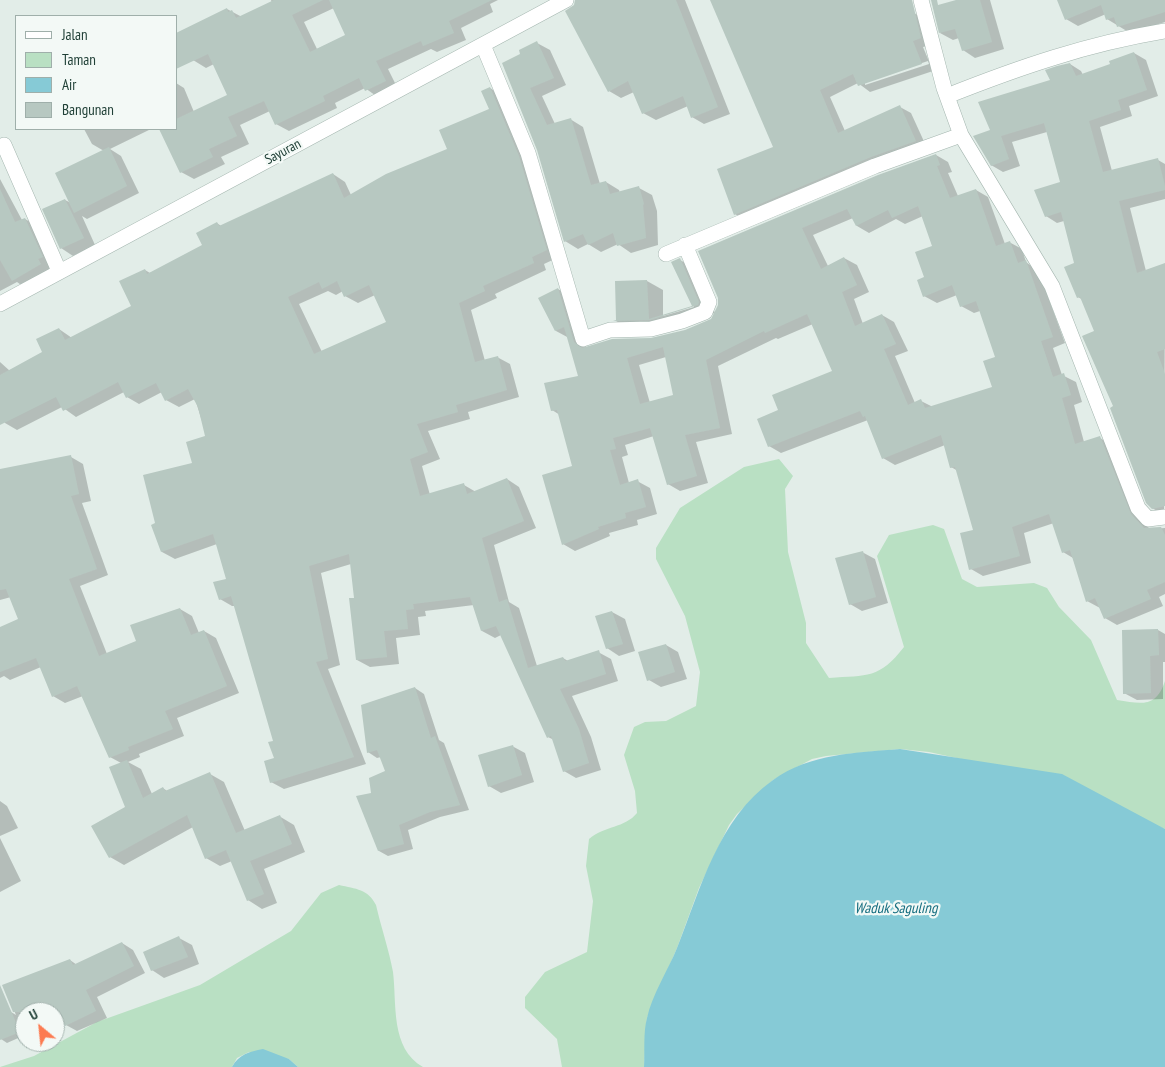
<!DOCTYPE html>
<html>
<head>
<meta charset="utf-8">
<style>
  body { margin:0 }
  #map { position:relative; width:1165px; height:1067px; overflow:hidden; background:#e2ede8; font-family:"PT Sans Narrow",sans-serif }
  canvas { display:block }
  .legend { position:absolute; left:15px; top:15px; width:162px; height:115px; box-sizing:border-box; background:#f3f9f6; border:1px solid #9fafaa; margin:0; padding:6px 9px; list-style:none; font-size:15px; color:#204037 }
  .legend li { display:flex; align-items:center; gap:10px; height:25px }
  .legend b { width:25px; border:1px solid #9fafaa }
  .north { position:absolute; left:15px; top:1002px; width:50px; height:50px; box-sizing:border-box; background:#f3f9f6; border:1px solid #9fafaa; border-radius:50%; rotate:332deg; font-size:14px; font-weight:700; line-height:20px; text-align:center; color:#204037 }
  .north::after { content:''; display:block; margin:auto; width:18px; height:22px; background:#fc7b51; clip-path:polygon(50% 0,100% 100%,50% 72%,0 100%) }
</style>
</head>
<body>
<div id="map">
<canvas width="1165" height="1067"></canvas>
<ul class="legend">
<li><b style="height:6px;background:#fff"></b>Jalan</li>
<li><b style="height:14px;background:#b9e0c3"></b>Taman</li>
<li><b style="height:14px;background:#86cad6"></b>Air</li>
<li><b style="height:14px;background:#b7c8c1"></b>Bangunan</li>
</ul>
<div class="north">U</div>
</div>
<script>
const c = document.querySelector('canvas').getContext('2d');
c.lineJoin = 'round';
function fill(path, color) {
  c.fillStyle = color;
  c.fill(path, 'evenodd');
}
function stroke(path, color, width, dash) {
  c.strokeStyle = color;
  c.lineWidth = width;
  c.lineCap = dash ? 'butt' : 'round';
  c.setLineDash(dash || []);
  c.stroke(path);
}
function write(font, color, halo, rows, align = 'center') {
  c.font = font + ' "PT Sans Narrow",sans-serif';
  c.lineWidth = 4.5;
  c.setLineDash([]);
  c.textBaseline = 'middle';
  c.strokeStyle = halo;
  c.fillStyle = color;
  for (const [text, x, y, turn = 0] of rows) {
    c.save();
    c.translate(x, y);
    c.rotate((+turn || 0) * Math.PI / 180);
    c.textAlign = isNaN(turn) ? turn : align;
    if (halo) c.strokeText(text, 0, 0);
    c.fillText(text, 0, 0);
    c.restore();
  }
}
fill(new Path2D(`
  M779,459L793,476L785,489L788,552L806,623V643L829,678C868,675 879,679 904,647L877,556L889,535L933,525L944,529L962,579L977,587L1034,583L1047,588L1059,607L1091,640L1117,700C1142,704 1156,708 1165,681V829L961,759L929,752L900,749L826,756L812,759L773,780L737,814L729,825L699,888L677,948L647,1018L644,1067H562L557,1039L525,1008V997L545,972L587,952L593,901L586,866L589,839C604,826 625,828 637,813L635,791L624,755L634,727L645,722L666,721L696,706L700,672L685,616L656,559V548L680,508L744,467Z
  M339,885C356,889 368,889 376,905C381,927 389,950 393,972C397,1004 390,1048 423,1067H298L289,1059L249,1052L237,1058L232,1067H0L34,1056L97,1022L200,985L291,931L321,893Z`), '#b9e0c3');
fill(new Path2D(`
  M900,749L1062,774L1165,829V1067H644C645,1051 643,1033 647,1018C652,995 668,970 677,948C701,888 718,819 773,780C811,753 855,753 900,749Z
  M263,1049L289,1059L298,1067H232C239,1054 249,1052 263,1049Z`), '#86cad6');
fill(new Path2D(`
  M271,0H498L490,4L493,12L461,28L466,40L437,52L431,49L388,69L398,89L379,98L365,88L335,103L337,108L289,131L276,124L270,111L240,125L249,144L221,157L225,164L194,179L181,172L161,129H176V83L184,88L194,112L229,96L214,64L206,68L193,60L227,9L242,17L272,3ZM334,8L347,35L317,49L304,22Z
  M655,0H685L730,114L704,124L692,117L688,106L656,120L643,113L634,92L621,98L609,91Z
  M712,0H909L914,13L926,20L932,45L923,47L933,71L870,92L858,83L830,97L845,131L900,107L911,113L927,148L746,221L735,214L775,147ZM928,61L929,64L865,85V82Z
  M958,0H990L1004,49L975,58L963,50L959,38L953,40L940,33Z
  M1058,0H1165V22L1130,33L1107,19L1106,14L1078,26L1066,19Z
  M537,43L550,50L566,85L542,96L555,124L570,119L583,127L600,184L606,182L619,190L620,193L639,188L652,195L657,211L658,245L631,253L618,244L601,252L588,244L578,249L565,241L522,55Z
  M1134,53L1146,60L1158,96L1129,106L1132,116L1100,127L1112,171L1158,160L1165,164V199L1130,208L1146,271L1165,264L1164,515L1152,508L1114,407L1095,332L1083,300L1078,297L1076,264L1064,221L1057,223L1046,216L1061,183L1047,132L1012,142L1020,166L1003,172L991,165L992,130L1070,64L1081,71L1083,75L1112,65Z
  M490,88L503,96L559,257L544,264L546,270L495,294L497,298L471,310L485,361L497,357L510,364L519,397L468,412L470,419L428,431L440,459L422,466L430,495L464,485L476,492L507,479L519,487L536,528L494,545L509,602L519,608L537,666L563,658L568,661L598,652L611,659L618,681L572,696L591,737L601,770L576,778L564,771L554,740L548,737L501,635L495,638L482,631L474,605L425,611L426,616L418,617L420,635L396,638L399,664L370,667L357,660L351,599H355L351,564L321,573L340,665L328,669L366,764L284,789L271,782L276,759L275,741L235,606H232L220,599L227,579L217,544L175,559L162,552L157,524L194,464L207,437L195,399L179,407L166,400L162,392L139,404L127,397L124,392L76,417L62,407L17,430L5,423L0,416V362L10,371L44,353L59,329L72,338L133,307L145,270L150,273L204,246L217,223L221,226L333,174L345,182L351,195L449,150L490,109ZM328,291L336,295L343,291L345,296L358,303L375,295L388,323L322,352L299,304Z
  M84,129H151L110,149L121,156L139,193L87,219L82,216L95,245L73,256L61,248L65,200L71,203L104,151L92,144Z
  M936,155L948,162L952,172L948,173L958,196L976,190L988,197L1005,244L1009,242L1022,249L1026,262L1039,272L1065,343L1053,348L1062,375L1076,382L1082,402L1074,405L1084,442L1100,438L1112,445L1143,522L1150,529L1165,528V594L1159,597L1163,606L1117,625L1105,618L1100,608L1087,601L1073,558L1063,552L1054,523L1024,533L1031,563L983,576L971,569L974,530L958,471L951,467L945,445L895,465L883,458L868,420L781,453L769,446L780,411L834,372L813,324L778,339L776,338L718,366L732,434L696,442L708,483L680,491L668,484L654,436L625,445L628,455L622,457L629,483L637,481L650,488L657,514L637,520L638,525L609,533L610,536L575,551L563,544L573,467L560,415L552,410L580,377L569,338L556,331L558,289L570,296L586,348L652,340L686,331L712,320L719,305V298L699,252ZM923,216L934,247L925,278L924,296L937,303L957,295L961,306L974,313L980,311L997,358L993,388L933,407L921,401L915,403L895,356L908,351L894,322L882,315L863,324L854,299L869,292L857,265L844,258L828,266L813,235L853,218L857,226L869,233L896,219L905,224ZM666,357L674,396L650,403L639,365Z
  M0,179L22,220L25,219L37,226L52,271L24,287L17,282L0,291Z
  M680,260L696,269L715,313L666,328L630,329L616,321L647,281L663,290V316L694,307L673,263Z
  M71,457L83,464L91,501L82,503L108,575L80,586L107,654L138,641L180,609L192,616L199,633L204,631L216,638L239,693L177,718L184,736L139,754L140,757L128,762L141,769L152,794L163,788L167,791L210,774L224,782L245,831L279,816L294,825L305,852L264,869L277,903L262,909L248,900L232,861L220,866L206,858L193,827L124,865L110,857L127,808L121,763L110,757L83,696L65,703L53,696L41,667L10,680L4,676L0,678V628L20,620L11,597L0,600V470Z
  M862,552L875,559L888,603L862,611L850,604Z
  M612,612L625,619L635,651L619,656L607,648Z
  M1158,630L1165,634V662H1163V699L1137,700L1124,693Z
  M666,645L678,652L687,679L661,687L649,680Z
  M415,688L424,694L439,740L444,743L469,810L440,817L408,830L413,849L388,856L379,851L372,794L387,772L381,757L377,758L368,752Z
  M512,746L525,753L534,782L501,793L489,786Z
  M0,801L7,806L18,828L0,836Z
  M0,838L21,881L0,892Z
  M179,938L192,945L199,964L164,978L152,970Z
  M122,943L133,950L145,973L97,997L107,1018L77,1031L66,1025L63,1018L55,1021V1012H25V1027L21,1025L25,1035L7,1043L1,1039L0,1017L11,1012L16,1015L4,986L70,960L77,965Z`), '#0003');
fill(new Path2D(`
  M274,0H323L292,15L310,52L345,35L329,0H492L449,21L454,33L423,46L421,41L376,61L386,81L365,91L359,78L323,96L325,101L275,125L264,101L228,117L237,136L209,149L213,157L180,173L159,129H176V119L227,95L208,54L176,69V33L227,8L228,12L232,10L236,18Z
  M575,0H676L718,107L691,118L683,96L642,114L628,81L608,92L565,11L574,5Z
  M710,0H912L921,38L913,41L922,64L858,86L853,74L820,90L838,133L900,105L916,141L871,157L734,215L717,169L773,147Z
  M931,0H937L938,5L956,0H980L992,42L962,51L955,29L939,33Z
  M1057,0H1165V12L1117,27L1114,17L1106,20L1101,5L1065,20Z
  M537,41L554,78L530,88L547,125L571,118L591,185L606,181L610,194L639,186L644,204L643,205L646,238L617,246L613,233L588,245L583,234L564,242L537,150L502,63L520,54L519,50Z
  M1134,52L1147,90L1118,100L1121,110L1089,121L1103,172L1158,158L1165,186V190L1119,201L1137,273L1165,263V349L1157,352L1165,374V506L1152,509L1146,503L1110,408L1113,406L1082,336L1094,331L1080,297L1077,298L1064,267L1074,263L1061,212L1045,217L1034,190L1060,182L1044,123L1001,136L1009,159L991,166L973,136L990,130L978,102L1050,80L1045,70L1057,66L1070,63L1076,76L1110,64L1109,61Z
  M490,87L519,156L547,250L532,257L534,263L483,286L485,291L459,303L475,362L498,356L507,390L456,405L458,412L417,424L428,452L410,459L420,496L464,483L467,494L507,478L524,521L482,538L499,602L507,599L528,668L563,657L565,661L599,650L606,674L560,689L579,729L589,763L563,772L551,736L547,738L496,626L481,631L470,597L413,604L414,609L406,610L408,629L384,631L387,657L356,660L349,598H354L349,554L309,566L328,659L316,662L354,757L270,783L264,761L274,758L268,742L273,741L231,596L219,600L213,582L226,579L213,534L161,552L151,525L155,523L143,475L192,463L186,442L205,436L198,407L188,389L165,401L156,383L126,398L118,382L63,411L56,397L0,425V375L42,352L36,339L59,328L65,340L131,306L119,281L145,269L147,274L202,245L196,233L217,222L219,226L333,173L344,198L386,174L447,149L439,130L489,109L481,91ZM337,281L344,297L369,285L386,322L314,354L288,297L319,282L322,289Z
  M109,147L127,186L74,213L55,173Z
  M936,154L940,165L937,166L950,198L976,189L996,246L1010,241L1018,263L1026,260L1027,263L1053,337L1041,341L1053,377L1064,373L1071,395L1062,398L1075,444L1100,436L1131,514L1144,528L1161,527L1165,535V582L1147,590L1151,599L1104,619L1095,598L1086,602L1070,550L1062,553L1049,514L1012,527L1020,556L969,570L960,533L973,530L955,467L950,468L941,435L882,459L865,416L863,417L860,411L768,447L757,419L778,410L772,395L832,371L807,314L765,333L764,331L706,360L720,428L685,435L697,476L667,485L650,428L613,438L616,449L610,450L620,485L638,479L646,507L625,513L626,518L598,527L599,529L562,545L542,475L572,466L557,410L551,411L544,383L578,376L564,327L555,331L538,298L558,288L574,342L582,348L612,339L651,338L685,330L711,319L718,305V298L698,251L878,175ZM918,206L932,246L915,252L924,277L917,280L923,297L952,285L960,307L976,301L995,357L983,361L992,387L925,408L921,399L908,405L884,349L896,344L882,314L855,326L842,292L857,285L844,257L821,269L802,228L847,209L856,226L888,210L892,218ZM663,347L673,395L640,404L627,358Z
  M0,189L15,222L25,218L43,257L38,259L41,264L12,281L0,260Z
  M65,199L84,238L60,249L42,209Z
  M680,258L699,302L698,305L650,320L613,321L616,320L615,281L647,280L649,319L692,306L671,262Z
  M71,455L79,494L71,496L97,569L69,579L99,656L136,641L130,625L180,608L191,635L204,630L227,686L165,711L173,729L128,747L129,750L109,758L77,686L52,697L36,658L0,672V627L18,619L6,589L0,590V469Z
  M863,551L876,597L849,605L835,558Z
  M612,611L623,644L606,649L595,616Z
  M1158,629L1159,655L1150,656L1151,693L1123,694L1122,630Z
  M666,644L675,672L647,681L638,652Z
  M415,687L431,738L435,736L460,805L430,812L399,825L404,844L378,851L356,796L371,793L369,778L385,771L377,750L367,753L361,705Z
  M513,745L522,775L488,787L478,755Z
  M127,760L143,798L163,787L165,791L210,772L236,833L280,815L292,844L250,861L264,894L247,901L226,850L205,859L187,815L109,858L91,826L125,807L109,767Z
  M179,936L188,957L151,971L143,952Z
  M122,942L134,966L86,990L96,1011L65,1026L58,1012H13L2,985L70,959L73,965Z
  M0,985L20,1032L0,1040Z`), '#b7c8c1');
const minor = new Path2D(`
  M921,0L944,88L961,135L1052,286L1138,508L1148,519L1165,517
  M483,45L528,153L583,339L610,330L651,329L682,321L705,312L709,302L685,245
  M947,96C1020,67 1087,44 1165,31
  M4,145L59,271
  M666,254L875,166L961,135
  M0,304L566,0`);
stroke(minor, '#a4b6af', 16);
stroke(minor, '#fff', 15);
write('14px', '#204037', '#f3f9f6', [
  ["Sayuran",283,152,-28]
]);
write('italic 15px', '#166e80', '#f3f9f6', [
  ["Waduk Saguling",896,909]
]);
</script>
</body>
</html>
